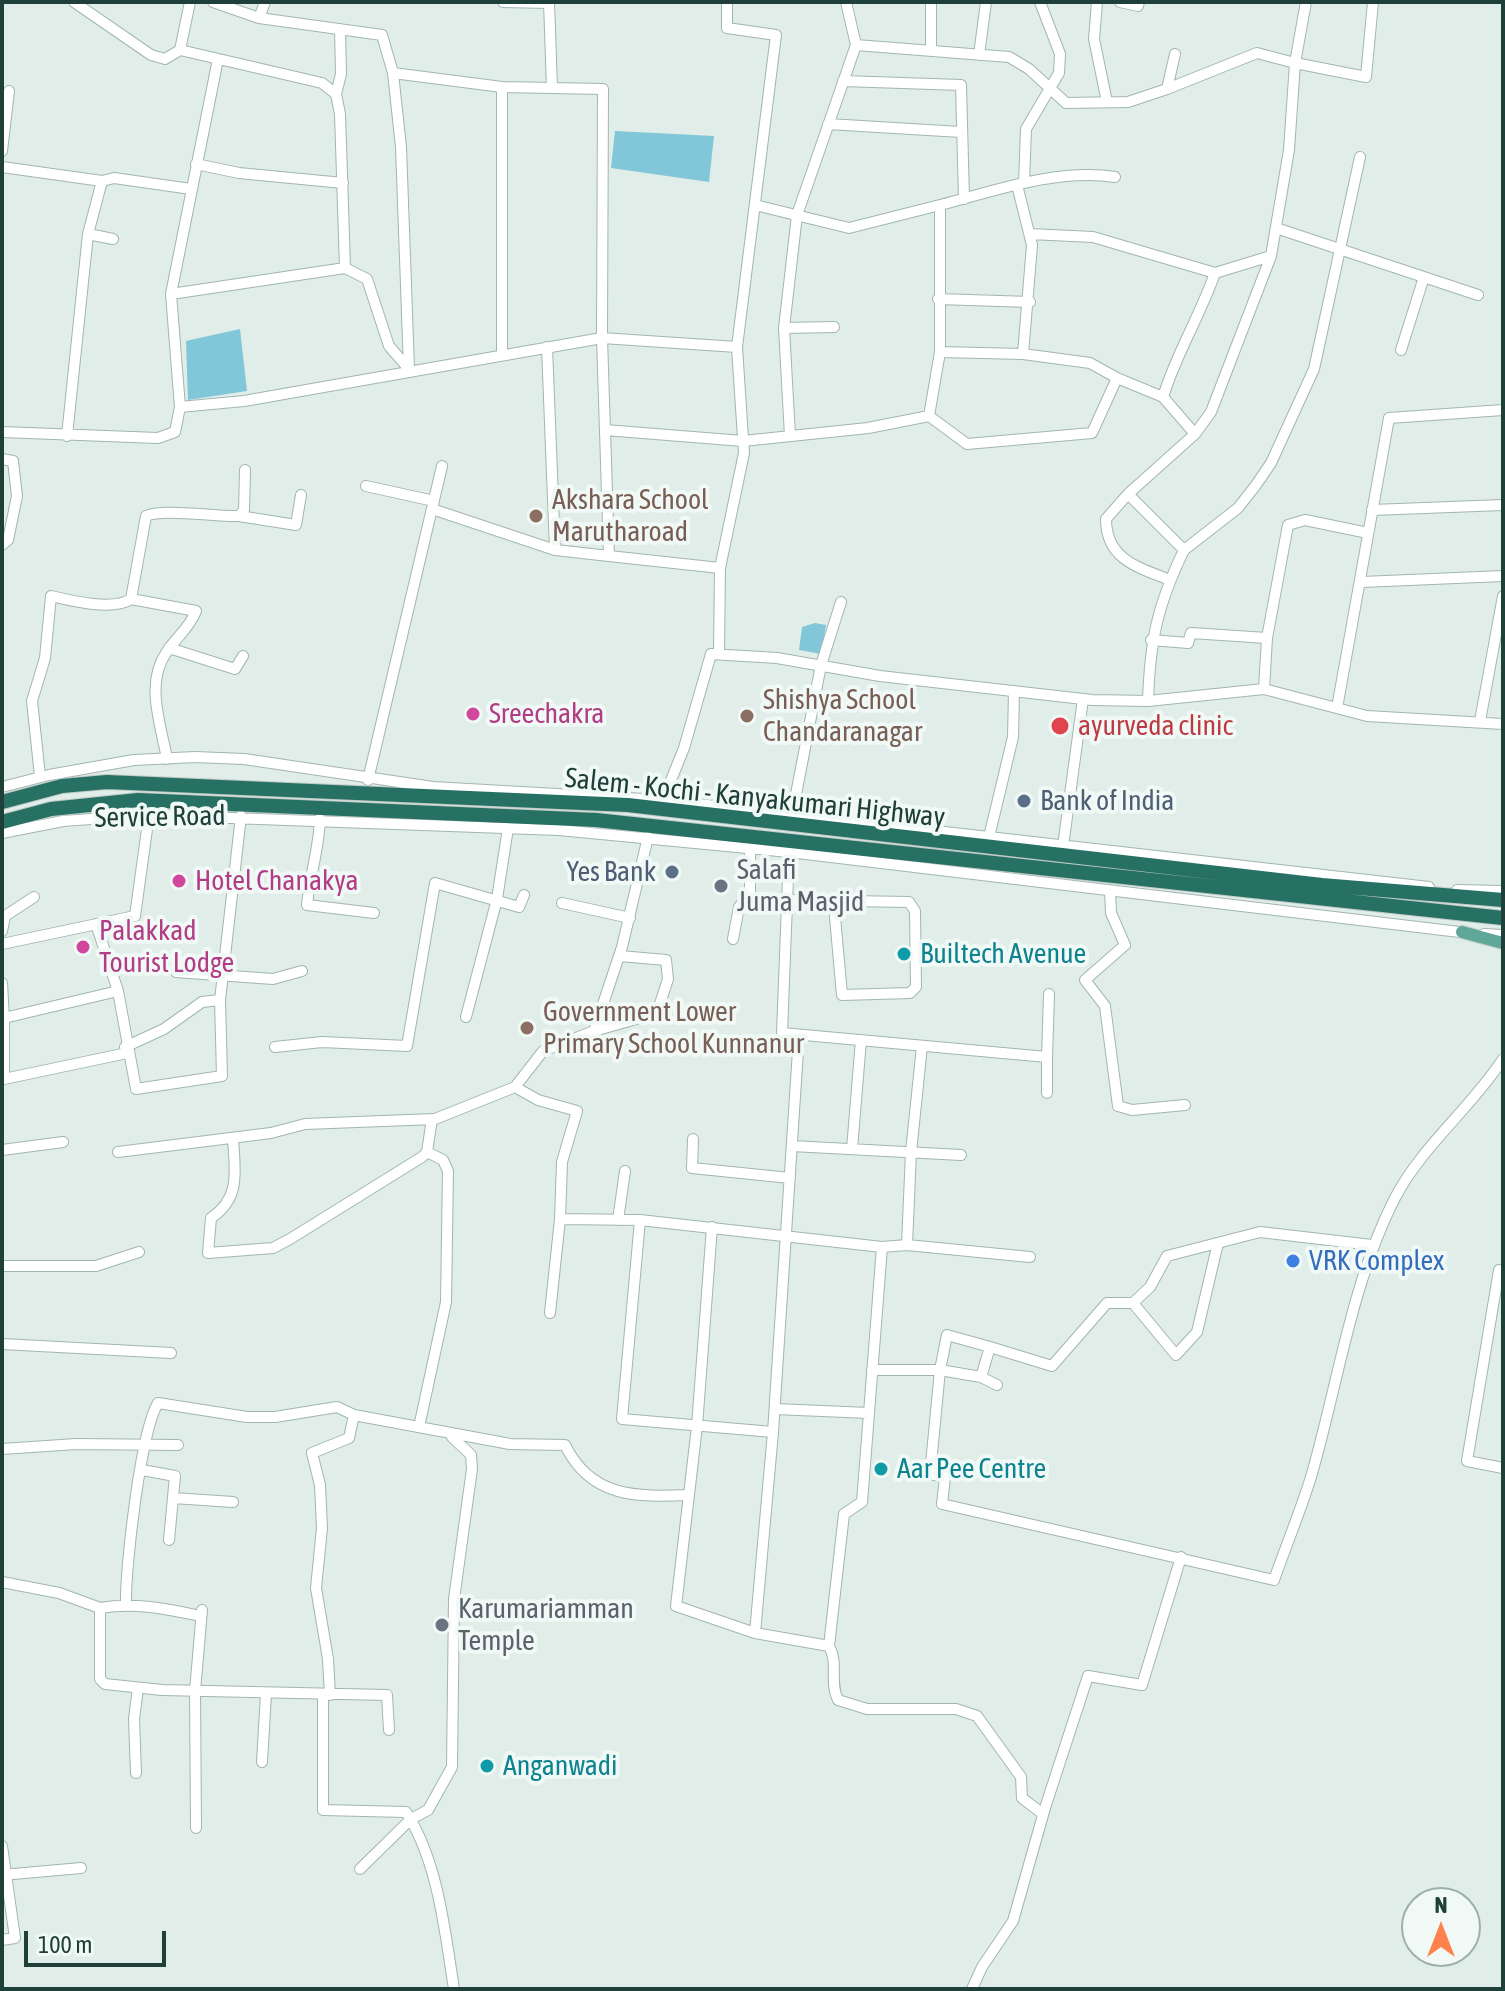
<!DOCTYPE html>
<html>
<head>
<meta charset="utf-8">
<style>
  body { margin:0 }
  #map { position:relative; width:1505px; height:1991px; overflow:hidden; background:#e0ede8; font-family:"Asap Condensed",sans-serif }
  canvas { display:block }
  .frame { position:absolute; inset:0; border:4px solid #1f4038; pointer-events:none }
  .north { position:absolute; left:1401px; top:1887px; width:80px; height:80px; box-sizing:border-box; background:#f1f9f6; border:2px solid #9dafaa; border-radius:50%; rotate:0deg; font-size:22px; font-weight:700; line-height:32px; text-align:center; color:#1f4038 }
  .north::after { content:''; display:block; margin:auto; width:28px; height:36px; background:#ff814c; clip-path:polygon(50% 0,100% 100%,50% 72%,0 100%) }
  .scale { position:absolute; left:24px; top:1931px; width:142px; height:36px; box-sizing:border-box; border:4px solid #1f4038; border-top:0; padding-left:10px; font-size:24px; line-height:28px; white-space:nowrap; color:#1f4038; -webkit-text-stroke:6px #f1f9f6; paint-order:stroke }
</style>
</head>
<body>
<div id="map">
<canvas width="1505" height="1991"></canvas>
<div class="frame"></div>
<div class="north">N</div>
<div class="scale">100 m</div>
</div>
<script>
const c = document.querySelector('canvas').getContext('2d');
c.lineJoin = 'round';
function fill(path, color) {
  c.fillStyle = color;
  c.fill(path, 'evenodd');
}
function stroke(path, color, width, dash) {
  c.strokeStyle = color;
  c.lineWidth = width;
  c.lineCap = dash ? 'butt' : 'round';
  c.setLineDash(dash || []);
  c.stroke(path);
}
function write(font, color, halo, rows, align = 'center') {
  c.font = font + ' "Asap Condensed",sans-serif';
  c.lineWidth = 8;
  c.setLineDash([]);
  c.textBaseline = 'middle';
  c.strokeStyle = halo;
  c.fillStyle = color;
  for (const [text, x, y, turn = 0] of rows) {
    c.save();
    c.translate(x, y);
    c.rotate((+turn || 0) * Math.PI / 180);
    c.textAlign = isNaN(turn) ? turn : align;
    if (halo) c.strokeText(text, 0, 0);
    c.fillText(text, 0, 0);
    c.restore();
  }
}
fill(new Path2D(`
  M615,131L714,136L709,182L611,168Z
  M240,329L247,391L188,400L186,341Z
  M815,623L826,625L821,654L799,650L802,627Z`), '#81c7d9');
const minor = new Path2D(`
  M213,2L259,18L265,2
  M503,2L549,3
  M549,2L552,88
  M727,2V28L776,35L737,347
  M846,2L856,45
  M931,2V51
  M1097,2L1094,39L1107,102
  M1120,2L1138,6L1139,2
  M259,18L382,35L393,73
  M180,50L190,2
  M979,55L986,2
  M843,81L961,85L964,199
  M502,87V354
  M1167,89L1257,53L1295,63L1306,2
  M336,94L341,74L340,29
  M828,124L961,132
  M2,151L9,91
  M196,164L239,173L343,183
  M2,167L102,181L88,234L113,239
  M102,181L114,178L191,189
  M1024,183L1026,129L1059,73L1060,54L1040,2
  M755,205L849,228L940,205
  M1276,228L1478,295
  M1030,234L1093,237L1215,273
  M345,268L367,279L389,346L409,369
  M171,294L218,59
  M938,299L1030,302
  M784,328L834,327
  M547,347L555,550
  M1401,350L1424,277
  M940,352L1023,354L1032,245L1017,185
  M1023,354L1090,363L1117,378
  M409,369L401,147L393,73L502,87L603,89L602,338L737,347L744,453L720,568
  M1163,397C1176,354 1200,316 1215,273L1271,256L1289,150L1295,63L1366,77L1373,2
  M180,407L244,401L602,338L609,556L555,550L432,509
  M929,416L940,352V205C994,191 1058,168 1115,177
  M605,430L743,441L868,428L929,416L967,444L1092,433L1117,378L1163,397L1195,434L1128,494L1184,550L1238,508L1256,485L1271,463L1314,369L1360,157
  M2,432L158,438L175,432L180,407L171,294L345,268L340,114L336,94L322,83L180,50L165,59L151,55L74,2
  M1195,434L1211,412L1271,256
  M67,436L88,234
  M790,436L784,328L797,215L856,45L1009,57L1029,69L1066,103L1128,102L1167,89L1175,54
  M2,459L13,461L17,496L8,540L2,545
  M366,486L434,501
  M1128,494L1106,519C1106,559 1137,567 1170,580
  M1372,510L1503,505
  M239,516L296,525L301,495
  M609,556L720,568L719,654
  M1362,582L1503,576
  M131,599L196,611C189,629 176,637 166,653C145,684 161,725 167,759
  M1151,640L1188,643L1191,633L1267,638
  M169,648L235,669L243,656
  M1264,689L1267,638L1288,525L1305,520L1368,533
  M1148,701C1150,641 1157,606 1184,550
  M1337,708L1389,418L1503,410
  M1480,721L1503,596
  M40,776L32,701L45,658L51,596C72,601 113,611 131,599L146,516C161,508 217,517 239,516L244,510L245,470
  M368,780L442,466
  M671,781L689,803
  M2,787L49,775L134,760L195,757L244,759L433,787L663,800L1429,887
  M663,800L684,748L711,654L777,658L880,676L1092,700L1148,701L1264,689L1367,716L1503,724
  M792,815L821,665L841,602
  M320,819C319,848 310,875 307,905L374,913
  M2,833L63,821L149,815L559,830L789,852L1468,933
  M989,837L1013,737L1014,691
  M1063,846L1083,699
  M789,852L782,1033L1047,1057L1049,994
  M1457,890L1503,891
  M1110,891L1111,913L1125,945L1085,980L1105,1006L1118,1106L1132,1110L1185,1105
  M787,900L909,902L915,911L916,987L910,993L842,995L835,917
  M562,903L630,918
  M96,924L118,991L136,1089L222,1076L220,1000L241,816
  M2,931L5,916L34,897
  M1484,934L1503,935
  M733,939L739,907L750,894V848
  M2,944L135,916L149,815
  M176,972L273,979L302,971
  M2,983L4,1018L118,991
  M466,1017L497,899L508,828
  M4,1018V1079L127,1053
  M594,1031L657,1013L668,979L666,960L620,956
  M125,1047L164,1029L202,1002L220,1000
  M275,1047L322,1042L407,1046L435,883L519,907L524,895
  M515,1087L538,1100L577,1111L562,1162L560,1219
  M1047,1093V1057
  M233,1139C235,1171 241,1198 211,1218L208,1253L273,1248L290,1239L422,1157L427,1152L432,1119
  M693,1139L692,1168L790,1178
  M792,1146L961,1155
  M852,1149L861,1040
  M2,1150L63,1142
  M118,1152L271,1133L305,1124L435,1119L515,1087L543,1051L594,1031L622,947L648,837
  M618,1220L625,1171
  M712,1227L697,1426L676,1606L755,1633
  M907,1245L1030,1257
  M882,1247L907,1245L911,1152L922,1046
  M2,1266H96L139,1252
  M1503,1271L1499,1270L1467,1461L1503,1468
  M1133,1303L1176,1355L1197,1332L1218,1243
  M550,1313L560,1219L640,1220
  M2,1344L171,1353
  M990,1347L947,1335L940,1370L930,1474L945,1477L942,1504L1274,1580C1286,1546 1300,1512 1311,1477C1338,1384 1351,1284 1395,1198C1422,1146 1471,1108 1503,1059
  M872,1370H940L981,1377L990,1347L1052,1366L1107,1303H1133L1150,1287L1167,1256L1260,1232L1372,1245
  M981,1377L997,1385
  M775,1409L869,1413L882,1247L640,1220L622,1419L773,1432L799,1035
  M419,1427L446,1302L448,1171L443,1160L427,1152
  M773,1432L755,1633L829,1646L844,1514L862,1502L869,1413
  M2,1449L76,1444L178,1445
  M142,1470L175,1476L169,1540
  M173,1498L233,1502
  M2,1582L59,1593L100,1608V1679L105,1684L162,1690L387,1695L389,1730
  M126,1604C125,1568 141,1430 158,1403L247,1417H275L337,1407L354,1415
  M100,1608C136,1602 166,1609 201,1616
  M829,1646C839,1664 829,1682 838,1700L867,1709H956L977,1716L1021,1777L1022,1798L1043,1814
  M323,1695V1810L406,1812C438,1861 445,1932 454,1989
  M330,1695L328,1659L316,1588L322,1528L320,1485L312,1453L349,1438L354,1415L510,1444L565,1445C591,1498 636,1497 689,1495
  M262,1762L266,1694
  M136,1773L134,1719L138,1688
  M196,1828L195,1691L202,1610
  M2,1846L15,1938L2,1940
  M360,1869L411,1819L428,1810L452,1767L454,1599L472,1469L471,1455L452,1437
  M2,1875L81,1868
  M972,1989L982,1967L1013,1921L1045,1808L1088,1676L1142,1685L1181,1557`);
const major = new Path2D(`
  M1462,932L1503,943`);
const highway = new Path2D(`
  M2,802L62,786L107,782L628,805L1322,885L1503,900
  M2,822L51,809L138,800L596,820L1503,918`);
stroke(minor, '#a2b6b0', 12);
stroke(major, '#c0cac7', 14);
stroke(highway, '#c0cac7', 16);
stroke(minor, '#fff', 10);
stroke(major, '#5fa899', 12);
stroke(highway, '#277064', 14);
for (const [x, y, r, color] of [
  [536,516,8,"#8d6e63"],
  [473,714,8,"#d1479c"],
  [747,716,8,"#8d6e63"],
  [1060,726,10,"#e0444e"],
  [1024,801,8,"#5c6f8a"],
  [672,872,8,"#5c6f8a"],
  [179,881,8,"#d1479c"],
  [721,886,8,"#6b7280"],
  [83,947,8,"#d1479c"],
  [904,954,8,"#0f9aa8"],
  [527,1028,8,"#8d6e63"],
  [1293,1261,8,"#3f7fe0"],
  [881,1469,8,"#0f9aa8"],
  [442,1625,8,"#6b7280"],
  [487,1766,8,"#0f9aa8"]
]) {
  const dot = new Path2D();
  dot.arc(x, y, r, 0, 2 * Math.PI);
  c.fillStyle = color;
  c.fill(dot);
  stroke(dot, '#f1f9f6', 3);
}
write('28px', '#785e54', '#f1f9f6', [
  ["Akshara School",552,500],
  ["Marutharoad",552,532],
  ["Shishya School",763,700],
  ["Chandaranagar",763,732],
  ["Government Lower",543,1012],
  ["Primary School Kunnanur",543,1044]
], 'left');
write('28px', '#b23c85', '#f1f9f6', [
  ["Sreechakra",489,714],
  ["Hotel Chanakya",195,881],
  ["Palakkad",99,931],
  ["Tourist Lodge",99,963]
], 'left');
write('28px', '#be3a42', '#f1f9f6', [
  ["ayurveda clinic",1078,726]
], 'left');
write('28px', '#1f4038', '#f1f9f6', [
  ["Salem - Kochi - Kanyakumari Highway",755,798,6],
  ["Service Road",160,817,-1]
]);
write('28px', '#4e5e75', '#f1f9f6', [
  ["Bank of India",1040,801],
  ["Yes Bank",656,872,"right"]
], 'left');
write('28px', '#5b616d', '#f1f9f6', [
  ["Salafi",737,870],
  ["Juma Masjid",737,902],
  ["Karumariamman",458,1609],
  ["Temple",458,1641]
], 'left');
write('28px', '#0d838f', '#f1f9f6', [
  ["Builtech Avenue",920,954],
  ["Aar Pee Centre",897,1469],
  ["Anganwadi",503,1766]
], 'left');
write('28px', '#366cbe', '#f1f9f6', [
  ["VRK Complex",1309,1261]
], 'left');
</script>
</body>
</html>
